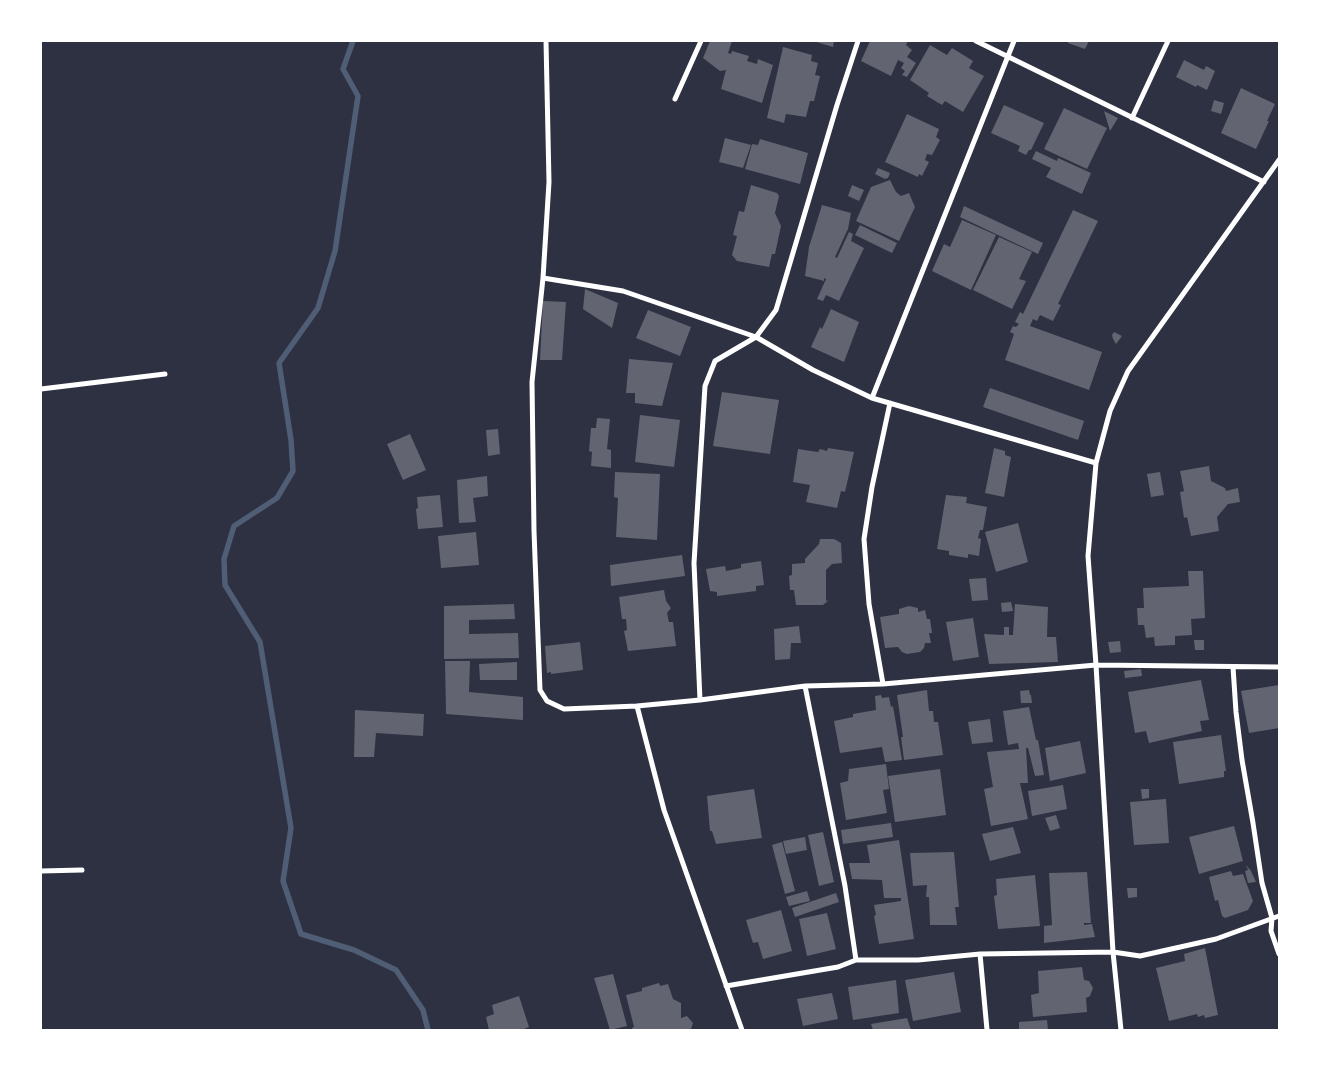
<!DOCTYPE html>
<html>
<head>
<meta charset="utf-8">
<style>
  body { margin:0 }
  #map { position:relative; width:1320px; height:1071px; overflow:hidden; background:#2d3142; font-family:"IBM Plex Sans",sans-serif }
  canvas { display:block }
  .frame { position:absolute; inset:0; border:42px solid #fff; pointer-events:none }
</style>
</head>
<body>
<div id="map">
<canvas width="1320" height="1071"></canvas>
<div class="frame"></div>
</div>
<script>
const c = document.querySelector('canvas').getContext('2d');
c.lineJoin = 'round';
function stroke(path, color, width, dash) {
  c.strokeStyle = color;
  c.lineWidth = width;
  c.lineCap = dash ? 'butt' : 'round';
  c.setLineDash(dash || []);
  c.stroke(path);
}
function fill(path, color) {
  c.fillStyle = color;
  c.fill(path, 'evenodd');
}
stroke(new Path2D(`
  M353,41L343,69L358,96L335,251L318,308L279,363L291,440L293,471L277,498L234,526L224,559L225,585L260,642L291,828L283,881L301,934L354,950L396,970L423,1010L428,1030`), '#4f5d75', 5.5);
fill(new Path2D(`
  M710,41H732L728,53L731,54L732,51L749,56L747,61L757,64L758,59L773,65L762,103L721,89L726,70L720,71L703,58Z
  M813,41H834L833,47Z
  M870,41H908L906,45L912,50L907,57L916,63L907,77L902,75L905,71L901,68L904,63L898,60L891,76L861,61Z
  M1068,41H1089L1085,49L1068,43Z
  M930,45L947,55L952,48L973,61L969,68L984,76L963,112L945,101L942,105L927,96L929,93L910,80Z
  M783,47L812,55L811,61L818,63L815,75L820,76L814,101H810L806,117L786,114L784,123L767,118Z
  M1184,60L1204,70L1206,66L1215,71L1207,90L1197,85L1196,87L1176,77Z
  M1241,88L1275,104L1267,121H1269L1256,149L1221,133Z
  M1214,100L1224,103L1221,114L1211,111Z
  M1004,105L1044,123L1031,150H1029L1026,155L1018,151L1020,146L991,133Z
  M1064,108L1107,128L1087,169L1044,149Z
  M1104,111L1118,118L1110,131Z
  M907,114L939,129L936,137L940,140L932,155L927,154L925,160L929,162L922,176L919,174L918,177L885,162Z
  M725,138L751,145L743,168L719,162Z
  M760,139L808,153L800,184L745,169L752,144L758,145Z
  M1036,151L1057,161L1058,158L1091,173L1082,194L1046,177L1051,168L1032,159Z
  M878,168L890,173L888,178L885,179L875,174Z
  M890,180L896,192L901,196L909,193L915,207L899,241L856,221L871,187Z
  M751,185L777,193L779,196L775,213L781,226L775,254H772L769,267L737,261L732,255L737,236L733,235L739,211L744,212Z
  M852,185L864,190L859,201L848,196Z
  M822,205L851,213L848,229L835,257L837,258L849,232L853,234L851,241L864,248L839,301L826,295L823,301L817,299L826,279L824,278V281L805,276L809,247Z
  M964,206L1043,243L1038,254L960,217Z
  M1073,210L1098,221L1058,304L1061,305L1053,321L1040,315L1037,321L1033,319L1030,326L1102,352L1089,390L1005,360L1014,334L1010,332L1013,326L1016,327L1019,324L1015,322L1020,312L1023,314Z
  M962,220L996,235L971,290L932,271L944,244L950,247Z
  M860,225L897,243L892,253L855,235Z
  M999,237L1032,252L1019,279L1026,281L1012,309L973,290Z
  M585,289L618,303L612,328L583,309Z
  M543,301L566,302L562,360H540Z
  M831,309L859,322L844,362L811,347L820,327L822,329Z
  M648,310L691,327L680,356L636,338Z
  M1114,332L1122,336L1116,344L1113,339L1112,335Z
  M629,359L673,363L662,406L635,403V393H626Z
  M990,388L1084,421L1078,440L983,407Z
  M722,392L779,400L770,454L713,446Z
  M640,415L680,420L674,467L635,462Z
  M597,418L610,419L607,449L611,450V468L591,466L592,452L589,451L591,428H596Z
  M498,429L500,454L488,456L486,430Z
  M410,434L426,470L403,480L387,444Z
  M828,448L854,452L845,492L841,491L837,508L806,502L810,485L793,482L798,449L818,452L820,449L827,451Z
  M994,448L1005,451V455L1011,457L1004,497L985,493Z
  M1209,466L1211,481L1225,488L1226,491L1238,488L1240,502L1228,504L1217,517L1219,531L1191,536L1187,517L1184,518L1180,492L1184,491L1180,471Z
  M615,472L660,474L657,540L616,537L618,498L614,497Z
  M1160,472L1164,495L1151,497L1147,474Z
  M487,476L488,496L473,498L476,522L459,523L457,480Z
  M440,495L443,527L418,529L416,509L418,508L417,497Z
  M946,495L967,497L966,503L987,507L983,530H980L978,538L981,539L979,556L968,554V558L949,555V551L937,549Z
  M1018,523L1028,562L996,572L985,532Z
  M476,532L479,565L441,568L438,536Z
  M820,539H834L841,543L842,563L832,564L826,570V601L829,600L823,605H796L794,590H790L789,576L792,575V564L805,563V559L819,544Z
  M682,555L685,576L611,586L610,565Z
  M761,561L764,585L756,586V591L717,596V592L710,591L706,569L725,566L726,571L741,568V564Z
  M1188,571H1203L1205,618L1191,619L1192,635L1175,636V645L1155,646L1154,637L1146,638L1144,625H1138L1137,608H1144L1143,588L1189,586Z
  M986,578L988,600L972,601L969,579Z
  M664,590L666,601L671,608L667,613L669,622H673L676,646L628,651L624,631L627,630L626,619H622L619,597Z
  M1011,602L1013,611L1002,612L1001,603Z
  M514,604L515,619L469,620V634L518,633L519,658L444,659V606Z
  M1015,604L1048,607L1047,637H1056L1058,662L989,664L984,634L1004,635V627H1009V635H1013Z
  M909,606L918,608V612L925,610L927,619H930L932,633H929L931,643H925L924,648L920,652L907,654L902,652L898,647L885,648L880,617L899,614V609Z
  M973,618L979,657L953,661L946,622Z
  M799,626L801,643H791L790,659L775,660L774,629Z
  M1194,640H1204V650H1195Z
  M1120,641L1121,652L1110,653L1108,642Z
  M580,642L583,670L551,674V672L547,673L545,646Z
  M445,661H470L469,692L523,697V720L446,714Z
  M517,662V680H480L479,664Z
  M1141,669L1142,676L1125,678L1124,671Z
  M1201,680L1209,720L1200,721L1202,731L1149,743L1146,731L1135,733L1128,692Z
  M1279,685V728L1249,733L1241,691Z
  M927,690L929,711H933L934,722H938L943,755L904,760L901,737H903L897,695Z
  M1029,690L1030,695H1031L1032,703H1021L1020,691Z
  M881,695L882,698L889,697L891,707L893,706L902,760L885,762L882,747L840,753L834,721L853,717V714L876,710L875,696Z
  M1029,707L1036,740H1038L1044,775L1035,776L1028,748H1026L1028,783H1020L1028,819L991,826L984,789L993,787L987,752L1019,749L1018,743L1008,745L1003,711Z
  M355,710L424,714L423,736L376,733L374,757H354Z
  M990,719L993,742L972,744L968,722Z
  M1221,735L1226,771H1224V777L1179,784L1173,742Z
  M1080,741L1086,773L1050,781L1045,748Z
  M886,764L889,789L883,790L887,813L846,820L840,783L848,781L849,769Z
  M940,769L946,815L895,822L888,776Z
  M1063,785L1067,809L1032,816L1028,791Z
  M754,789L762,838L716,844L712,831H710L707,796Z
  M1141,789H1149V798L1142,799Z
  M1166,799L1169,843L1134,845L1130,802Z
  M1056,815L1060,828L1050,831L1045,818Z
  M891,823L893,837L843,844L841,830Z
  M1234,826L1243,861L1199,874L1189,837Z
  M1013,827L1021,853L990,861L982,834Z
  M823,832L834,882L819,886L808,835Z
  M805,837L807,850L786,854L783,841Z
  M899,840L914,939L879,944L874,916L876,915L874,905L901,901V898H884L882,880L852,879L849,863H870L867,845Z
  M782,842L795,891L785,894L772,845Z
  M954,852L959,907H955L957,925H930L929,897H926L927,885L913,886L910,853Z
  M1246,865L1251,871L1256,882L1248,883L1245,871L1248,870Z
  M1231,871L1233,876L1243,874L1253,901L1248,910L1225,918L1222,916L1218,900L1215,901L1209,877Z
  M1087,872L1091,923H1084V925L1092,924L1095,937L1044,943V926L1052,925L1049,873Z
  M1035,875L1040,926L998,929L994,896L997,895L996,879Z
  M1127,888H1137V897L1128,898Z
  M807,891L810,901L789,906L786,897Z
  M836,893L839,902L795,917L792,908Z
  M781,910L792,951L763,959L758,942L753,943L746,920Z
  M827,913L836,949L807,956L799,919Z
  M1205,948L1218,1015L1205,1018L1204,1015L1198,1017L1197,1014L1169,1021L1156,968L1185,961L1184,954Z
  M1082,967L1084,980L1089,981L1093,988L1090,996L1086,998L1087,1012L1033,1017L1031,995L1039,993L1038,971Z
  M954,972L961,1012L913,1021L905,980Z
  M613,974L627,1026L610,1030L594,978Z
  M896,980L899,1013L853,1020L848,987Z
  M659,983L660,986L668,984L673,999L681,1003V1018L687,1016L693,1023L691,1029L689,1030H632V1028L634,1027L626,995L642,991V988Z
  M832,993L838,1019L803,1026L797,999Z
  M519,996L529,1027L521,1030H489L486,1017L494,1014L492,1005Z
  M907,1018L911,1030H873L871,1024Z
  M1047,1020L1048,1030H1019V1022Z`), '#626471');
stroke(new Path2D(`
  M976,41L1264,182
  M675,99L701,41
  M1132,118L1168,41
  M543,278L549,182L546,41
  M41,389L165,374
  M872,398L1014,41
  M1096,463L872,398L813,370L756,337L623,291L543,278L532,382L534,531L540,690L547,701L564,709L637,706L700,700L805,686L883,684L1096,665L1279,667
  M1233,667L1236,712L1242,760L1253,823L1262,883L1272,918L1271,931L1279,954
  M883,684L869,604L864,539L872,487L890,403
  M805,686L845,886L856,960
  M700,700L694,563L705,386L715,361L756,337L776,310L837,105L858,41
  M637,706L664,810L742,1030
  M41,871L82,870
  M980,954L987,1030
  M726,986L838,967L856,960H918L980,954L1113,952L1140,956L1216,939L1279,916
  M1121,1030L1113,952L1096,665L1088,556L1096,463L1110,411L1128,371L1279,160`), '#fff', 5);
</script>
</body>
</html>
